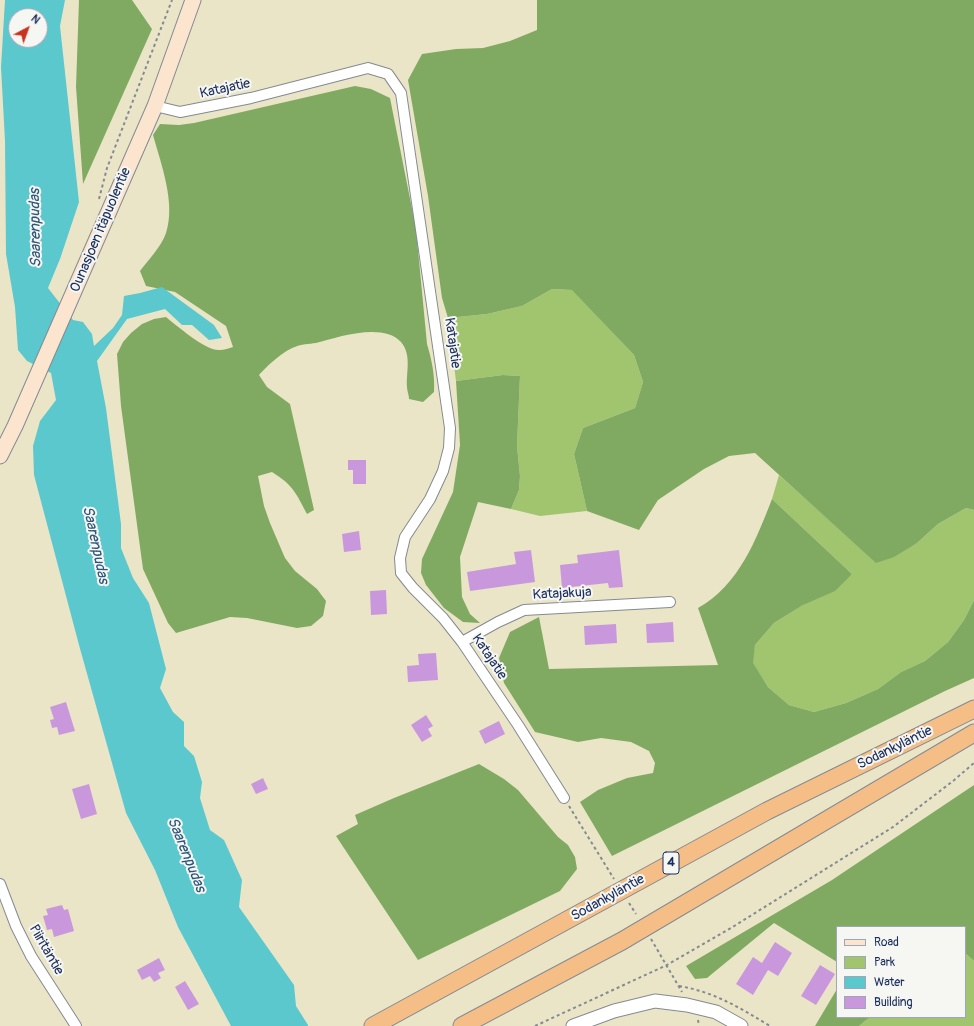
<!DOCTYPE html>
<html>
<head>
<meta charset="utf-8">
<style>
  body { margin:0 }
  #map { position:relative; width:974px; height:1026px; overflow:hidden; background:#ebe5c7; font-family:Pangolin,sans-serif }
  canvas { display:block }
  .legend { position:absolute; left:836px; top:926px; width:130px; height:92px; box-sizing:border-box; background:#f6f6f2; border:1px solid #9ea6b7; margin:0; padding:5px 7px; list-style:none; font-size:12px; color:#1b2f5e }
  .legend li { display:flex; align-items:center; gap:8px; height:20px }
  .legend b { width:20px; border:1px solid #9ea6b7 }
  .north { position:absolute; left:8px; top:8px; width:40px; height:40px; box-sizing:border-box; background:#f6f6f2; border:1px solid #9ea6b7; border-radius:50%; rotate:41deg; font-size:11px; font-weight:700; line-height:16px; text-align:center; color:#1b2f5e }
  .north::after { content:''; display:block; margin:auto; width:14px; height:18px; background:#c8321e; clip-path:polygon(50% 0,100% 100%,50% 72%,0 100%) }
</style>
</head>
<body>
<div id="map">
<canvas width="974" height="1026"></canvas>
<ul class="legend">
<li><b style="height:5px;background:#fbe5cf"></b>Road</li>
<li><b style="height:11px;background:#a1c56f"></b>Park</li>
<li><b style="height:11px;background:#5bc8ce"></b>Water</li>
<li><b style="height:11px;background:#c998dc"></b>Building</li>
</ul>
<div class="north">N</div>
</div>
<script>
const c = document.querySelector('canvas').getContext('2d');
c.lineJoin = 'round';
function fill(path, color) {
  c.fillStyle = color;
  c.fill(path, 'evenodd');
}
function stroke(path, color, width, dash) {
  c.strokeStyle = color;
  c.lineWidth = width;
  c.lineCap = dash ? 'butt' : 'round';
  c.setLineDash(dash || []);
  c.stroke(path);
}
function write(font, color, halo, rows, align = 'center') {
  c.font = font + ' Pangolin,sans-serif';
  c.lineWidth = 4;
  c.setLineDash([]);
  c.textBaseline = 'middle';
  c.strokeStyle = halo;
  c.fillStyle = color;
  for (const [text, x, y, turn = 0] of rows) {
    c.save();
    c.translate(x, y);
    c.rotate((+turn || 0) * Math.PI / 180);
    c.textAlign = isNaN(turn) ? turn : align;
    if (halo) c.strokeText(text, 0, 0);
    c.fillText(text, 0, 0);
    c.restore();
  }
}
fill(new Path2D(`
  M552,289L573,290L634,355L643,382L635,408L583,428L574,454L587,511L540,516L511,509L519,490L520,476L517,446L520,376L503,375L456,381L448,318L487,314L522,306Z
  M779,475L876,562L917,543L938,524L966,508L974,510V600L964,620L948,642L925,661L901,672L878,689L846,703L814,712L789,705L768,687L752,663L755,645L774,623L852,574L772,499Z
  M965,953L974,961V1026H859L870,1017H965Z`), '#a1c56f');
fill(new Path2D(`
  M79,0H132L152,29L83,184L76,87Z
  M537,0H974V510L966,508L938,524L917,543L894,557L876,563L755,453L729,456L704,469L658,500L639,530L587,511L574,454L583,428L635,408L643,382L634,355L572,290L552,289L522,306L487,314L448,318L442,298L428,196L408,80L422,54L456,49L483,48L510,41L537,30Z
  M355,86L371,89L390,98L416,229L427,344C432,361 435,375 434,392L423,402L409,399C409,395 407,391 407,387C406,372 412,355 401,342C383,322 338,337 316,343C309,344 301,344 295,347C283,351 267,366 259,375L267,387L290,404L314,510L307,514C296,493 293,485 272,472L258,476L264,506L270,523L285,558L295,571L317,589L326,601L323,616L311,626L297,628L247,618L230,617L176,633L168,623L143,569L121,406L117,354L123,342L131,333L142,324L154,319L166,317C176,325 207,352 220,350C224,350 229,348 233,347L226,326L175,292L146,286L140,271C149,259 161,247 166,233C176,203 161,164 153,135L160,124L179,125L194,123Z
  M503,375L520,376L517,446L520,476L519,490L511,509L478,502L460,557L462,597L470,614L480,623L463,622L444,608L426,585L421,573L422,559L453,492L460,445L456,381Z
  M772,499L852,574L835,591L803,605L774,623L755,645L753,663L768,687L789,705L814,712L846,703L878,689L901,672L925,661L948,642L964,620L974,600V678L945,691L612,856L580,802L598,790L627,778L653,773L655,763L649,751L631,742L601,738L578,742L535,732L504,683L499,658L510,632L539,617L549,669L718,665L698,608C739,585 756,540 772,499Z
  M479,764L504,779L518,790L558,837L568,845L575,857L577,869L560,891L418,960L336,836L358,824L355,815L394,798Z
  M974,785V961L965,953V927H837V962L774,923L707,978L695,979L686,966L832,880Z
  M837,989V1017H870L859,1026H815Z`), '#80aa62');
fill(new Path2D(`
  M5,0H65L60,26L79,202L60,259L48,288L73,320L83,322L92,334L94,346L113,328L122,315L124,296L140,293L162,287L214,325L222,338L209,340L192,325H182L165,309L127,319L97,361L106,408L121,524V548L133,578L149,603L166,669L160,688L173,712L184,722V746L194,756L202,782L200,798L210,830L224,840L242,880L239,907L294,985L296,1006L308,1025V1026H231L178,927L155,870L126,813L79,645L34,475L33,446L40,421L56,400L51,373L27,361L18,350L15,307L6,254L5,141L1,67ZM16,16H40V40H16Z`), '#5bc8ce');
fill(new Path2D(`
  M348,460H366V484H353V470H348Z
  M359,531L361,550L344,552L342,534Z
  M531,550L535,582L470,591L467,572L516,564L514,552Z
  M619,550L623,587L609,588L608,583L562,588L560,565L578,563L577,555Z
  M386,590L387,614L371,615L370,591Z
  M673,622L674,642L647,643L646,624Z
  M616,624L617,643L585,645L584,626Z
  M436,653L438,680L408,682L407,666L419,665L418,654Z
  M66,702L75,731L59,735L57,727L52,728L50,720L54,719L50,707Z
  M426,715L433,726L428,729L432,736L422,742L411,725Z
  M499,721L505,734L485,744L479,731Z
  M263,778L268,789L256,794L251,784Z
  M89,784L97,814L81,819L72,789Z
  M62,905L64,910L68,909L74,931L54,937L52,929L47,930L43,916L48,915L46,909Z
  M775,942L792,953L778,976L768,970L753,995L736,984L753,957L762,963Z
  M159,958L165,970L158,973L161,978L154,982L150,976L142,980L137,970Z
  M820,965L835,974L816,1005L801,996Z
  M185,981L199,1004L188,1010L175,987Z`), '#c998dc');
const minor = new Path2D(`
  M155,106L180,112L251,98L368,68L388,74L401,93L450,428L449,448L443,471L430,499L405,537L400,558L401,573L413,588L443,618L462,642L518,725L564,798
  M462,642L498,622L524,610L670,602
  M0,884L16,926L31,956L76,1026`);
const tertiary = new Path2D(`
  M573,1026L614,1011L655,1001L687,1005L716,1012L741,1026`);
const secondary = new Path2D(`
  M0,456L15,426L155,106L193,0`);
const trunk = new Path2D(`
  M373,1026L767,811L974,709
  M462,1026L622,941L974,733`);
stroke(minor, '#838a92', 12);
stroke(tertiary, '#838a92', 15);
stroke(secondary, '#838a92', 17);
stroke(trunk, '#838a92', 19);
stroke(new Path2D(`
  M99,199L107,168L172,0
  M569,806L614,879
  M629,903L636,914
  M651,939L682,992
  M679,986C715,992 740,1008 770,1026
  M698,1020L699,1026
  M535,1026L667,965L731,928L893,827L953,781L974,763`), '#838a92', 2, [3, 3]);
stroke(minor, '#fff', 10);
stroke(tertiary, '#fff', 13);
stroke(secondary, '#fbe5cf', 15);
stroke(trunk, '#f6be87', 17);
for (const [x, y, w] of [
  [671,863,16]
]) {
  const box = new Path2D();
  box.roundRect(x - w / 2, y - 11, w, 22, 3);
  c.fillStyle = '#f6f6f2';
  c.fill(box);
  stroke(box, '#1b2f5e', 1);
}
write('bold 13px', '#1b2f5e', null, [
  ["4",671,863]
]);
write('14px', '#1b2f5e', '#f6f6f2', [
  ["Katajatie",225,89,-12],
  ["Ounasjoen itäpuolentie",101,230,-67],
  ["Katajatie",452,343,82],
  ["Katajakuja",562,594,-3],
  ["Katajatie",489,657,56],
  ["Sodankyläntie",895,748,-26],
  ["Sodankyläntie",608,898,-29],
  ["Piiritäntie",46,950,60]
]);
write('italic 15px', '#2b557a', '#f6f6f2', [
  ["Saarenpudas",36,228,-91],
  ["Saarenpudas",95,545,78],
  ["Saarenpudas",186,855,68]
]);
</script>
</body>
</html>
